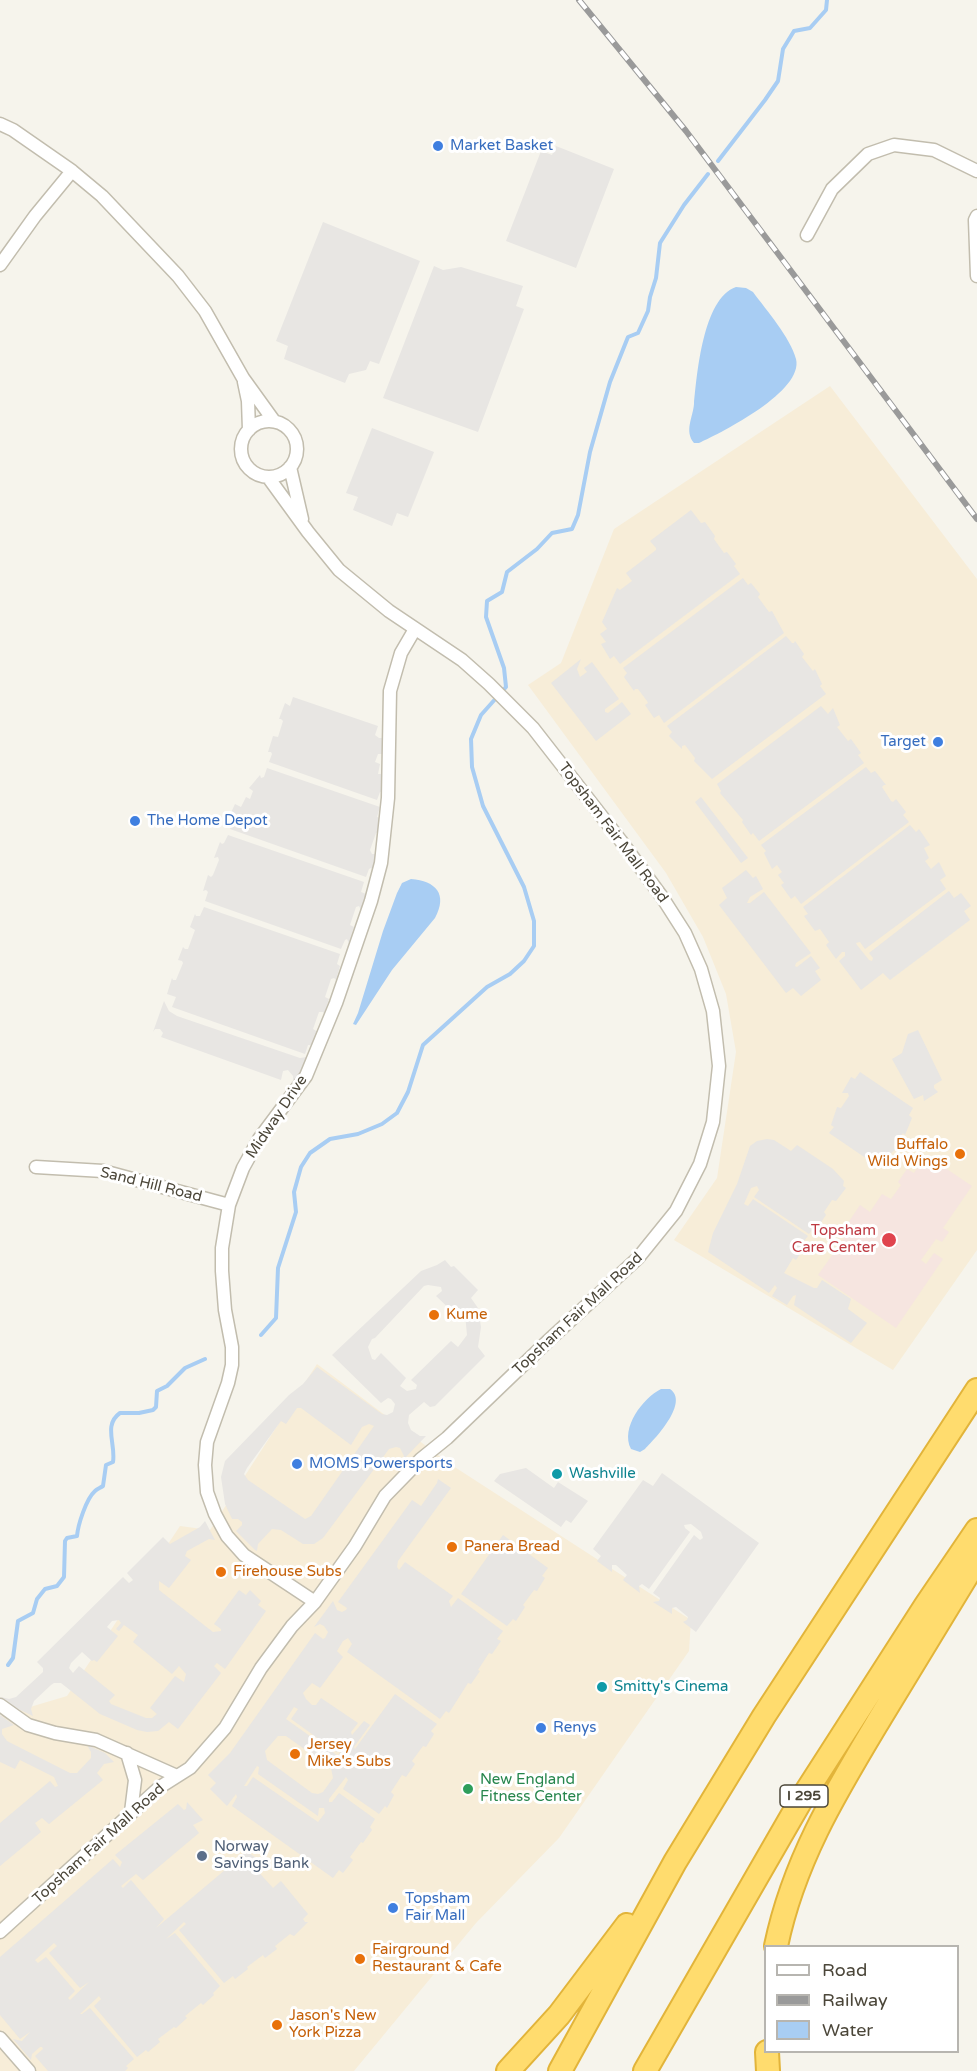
<!DOCTYPE html>
<html>
<head>
<meta charset="utf-8">
<style>
  body { margin:0 }
  #map { position:relative; width:977px; height:2071px; overflow:hidden; background:#f6f4ec; font-family:"Varela Round",sans-serif }
  canvas { display:block }
  .legend { position:absolute; left:764px; top:1945px; width:195px; height:108px; box-sizing:border-box; background:#fff; border:2px solid #b7b5b0; margin:0; padding:8px 10px; list-style:none; font-size:18px; color:#4b4639 }
  .legend li { display:flex; align-items:center; gap:12px; height:30px }
  .legend b { width:30px; border:2px solid #b7b5b0 }
</style>
</head>
<body>
<div id="map">
<canvas width="977" height="2071"></canvas>
<ul class="legend">
<li><b style="height:8px;background:#fff"></b>Road</li>
<li><b style="height:8px;background:#9a9a9a"></b>Railway</li>
<li><b style="height:16px;background:#a8cdf3"></b>Water</li>
</ul>
</div>
<script>
const c = document.querySelector('canvas').getContext('2d');
c.lineJoin = 'round';
function fill(path, color) {
  c.fillStyle = color;
  c.fill(path, 'evenodd');
}
function stroke(path, color, width, dash) {
  c.strokeStyle = color;
  c.lineWidth = width;
  c.lineCap = dash ? 'butt' : 'round';
  c.setLineDash(dash || []);
  c.stroke(path);
}
function write(font, color, halo, rows, align = 'center') {
  c.font = font + ' "Varela Round",sans-serif';
  c.lineWidth = 6;
  c.setLineDash([]);
  c.textBaseline = 'middle';
  c.strokeStyle = halo;
  c.fillStyle = color;
  for (const [text, x, y, turn = 0] of rows) {
    c.save();
    c.translate(x, y);
    c.rotate((+turn || 0) * Math.PI / 180);
    c.textAlign = isNaN(turn) ? turn : align;
    if (halo) c.strokeText(text, 0, 0);
    c.fillText(text, 0, 0);
    c.restore();
  }
}
fill(new Path2D(`
  M830,386L977,579V1250L893,1370L674,1240L717,1178L736,1052L726,994L703,937L666,873L528,685L561,663L614,529Z
  M317,1364L450,1464L691,1620L689,1651L559,1838L476,1923L354,2071H0V1716L67,1696L180,1526L210,1530Z`), '#f7edd8');
fill(new Path2D(`
  M926,1155L972,1186L943,1228L949,1232L942,1242L936,1239L921,1260L926,1264L934,1253L943,1259L896,1328L818,1275L850,1230L846,1226L860,1205L870,1212L882,1194L891,1199L901,1185L898,1182L907,1169L914,1173Z`), '#f6e5e0');
fill(new Path2D(`
  M556,146L614,169L576,268L506,241L541,151L552,155Z
  M323,222L420,261L379,364L370,361L366,370L349,374L345,383L284,359L288,346L276,341Z
  M434,266L443,270L461,267L523,286L516,306L524,309L478,432L383,398Z
  M372,428L434,452L408,517L397,513L392,526L353,510L358,497L346,493Z
  M691,510L701,523L705,522L715,536L714,539L724,553L727,552L736,564L734,566L740,574L620,664L614,656L610,659L601,644L606,642L600,634L607,629L602,622L617,588L620,590L632,581L626,573L656,550V548L650,541Z
  M743,578L748,585L751,583L760,594L758,597L769,612L772,611L784,633L664,723L659,715L654,718L645,705L648,703L647,701L638,689H635L634,691L624,677L627,673L623,668Z
  M786,636L792,643H794L795,641L804,654L802,657L813,671L815,669L822,684L820,686L826,694L712,779L694,761L695,758L685,745L682,746V749L669,736L672,732L667,726Z
  M581,659L577,669L580,677L587,672L584,668L592,662L619,699L605,709V712L608,713L622,702L631,714L596,741L551,683Z
  M293,697L378,726L375,735L379,738H384V754H378L375,762L380,764L378,774H383V791L380,792L377,800L269,762L272,754L271,752H268L273,736L278,737L283,721L281,719H279L285,703L290,706Z
  M821,706L828,714L833,708L840,725L837,727L848,741L851,739L861,753L858,755L864,763L759,841L753,833L751,835L742,822L743,820L720,793L721,791L717,784Z
  M866,767L871,773L875,771L886,785H884L882,787L891,801L893,802L896,799L906,812L903,815L909,822L801,904L795,896L791,899L781,885L784,883L778,875L782,872L777,865L772,869L764,853L766,851L761,845Z
  M267,768L380,807L377,817L380,818L379,832L376,833L370,850L372,854H377L374,870L371,868L369,869L366,877L230,829L233,821L232,819H228L235,804L241,807L246,797L250,799L253,791L249,788L260,775L261,778L264,777Z
  M701,797L748,858L741,863L695,802Z
  M910,825L916,832L919,829L930,845L924,848L929,858L925,861L931,869L939,862L946,876L940,880L946,889L865,949L860,942L856,943L857,945L869,960L872,961L873,958L869,953L949,891L954,898L961,893L971,906L964,911L970,920L890,980L883,973L861,990L839,961L845,956V952H842L836,959L826,945L829,942L820,929L815,931L804,916L808,914L803,907Z
  M228,835L364,882L361,892L366,894L361,910L359,906L356,907L350,925L354,927L349,943L347,939L345,940L341,949L205,901L208,892L206,890L203,891L208,875L211,877L213,875L219,860L218,857L214,858L220,842L222,844L224,843Z
  M746,870L753,878L756,876L763,889L750,897L747,903H750L764,892L811,953L796,963L795,966L797,967L811,956L820,968L815,971L821,980L801,996L793,988L786,993L719,905L727,898L722,888Z
  M204,907L340,954L337,964L340,966L336,980L334,978L331,979L325,997L329,999L324,1014L323,1012H319L313,1029L318,1032L312,1047L311,1045H308L305,1054L172,1007L176,997L167,994L172,978L173,980H176L183,963L182,961L178,960L183,947L185,949H188L195,930L190,927L195,914L196,916H200Z
  M164,1001L169,1011L177,1016L300,1058L307,1057L300,1076L293,1083V1076L288,1070L283,1071L281,1080L161,1037L163,1033L160,1029H155L153,1032Z
  M918,1030L942,1080L934,1085V1088L938,1092L924,1101L923,1095L914,1099L892,1059L902,1053L908,1034Z
  M860,1072L913,1108L909,1115L912,1118L905,1135L903,1133L894,1145L897,1148L883,1160L879,1156L873,1163L829,1133L834,1127L831,1125L837,1107L841,1108L849,1096L848,1093H842L851,1077L855,1079Z
  M767,1139L774,1140L791,1151L797,1145L833,1169L844,1181L843,1186L846,1188L836,1201L832,1200L824,1212L826,1215L817,1228L814,1227L809,1234L754,1197L759,1190L757,1186L751,1188L744,1204L748,1206L753,1199L808,1236L803,1242L806,1245L796,1260L793,1258L784,1273L814,1288H817L822,1280L851,1299L848,1309L867,1323L851,1343L794,1305L796,1295L793,1296L787,1305L772,1296L777,1288L775,1285L769,1293L708,1252L713,1233L737,1184L750,1146L757,1141Z
  M445,1260L451,1267L454,1266L478,1290L471,1298L478,1308L481,1327L478,1347L485,1356L435,1406L430,1407L424,1402L409,1415L408,1423L411,1430L420,1436H426L403,1460L404,1456L400,1448L396,1447L389,1449L323,1538L314,1544H303L281,1530L272,1529L258,1544L257,1551L255,1550L236,1531L242,1525V1522L238,1519H232L225,1504L221,1477L225,1461L289,1395L303,1384L317,1367L382,1414L387,1415L393,1412L395,1404L391,1399L388,1398L381,1403L332,1355L421,1271L437,1265ZM428,1285L441,1287L442,1291L436,1296L458,1317L465,1314L467,1335L458,1347L451,1341L411,1380L417,1385L416,1389L407,1391L400,1386L406,1378L381,1353L375,1360L372,1359L368,1347L372,1339L375,1338L424,1286ZM297,1408H301L351,1445L362,1427L369,1424L374,1426L311,1516L305,1519L248,1480L244,1474L247,1468L281,1421L286,1424Z
  M526,1468L554,1488L558,1482L588,1501L571,1523L566,1520L561,1527L494,1481L500,1474Z
  M662,1473L759,1543L696,1632L683,1622L687,1620L688,1617L676,1607L672,1608V1614L653,1602L659,1601L660,1598L653,1593L694,1535L700,1540L703,1538L701,1532L691,1524L684,1525L685,1528L690,1532L649,1589L642,1584L639,1586L640,1593L623,1580L627,1575L616,1565H612V1572L597,1561L601,1556L593,1549L643,1480L653,1486Z
  M438,1479L451,1488L398,1561L397,1567L399,1570L405,1562L453,1596L449,1601L451,1607L458,1598L503,1631L497,1639L501,1641L492,1654L489,1653L478,1670L480,1671L471,1684L468,1683L449,1713L446,1711L440,1719L347,1652L352,1644L348,1638L343,1641L337,1651L343,1657L320,1688L312,1683L303,1693L306,1699L312,1705H316L321,1698L358,1723L351,1732L352,1735L364,1721L370,1725L354,1747L355,1749L395,1694L437,1724L431,1731L434,1734L426,1747L423,1746L412,1761L415,1764L406,1777L402,1775L391,1792L394,1795L387,1808L385,1806L379,1814L343,1789L348,1780L346,1777L329,1799V1802H332L339,1793L375,1819L370,1827L372,1830L363,1843L361,1842L350,1857L353,1860L343,1873L339,1870L333,1878L232,1806L237,1797L236,1794L227,1806L210,1789L216,1783L208,1775L230,1753L315,1633L323,1639L325,1638L328,1632L324,1626L320,1624L314,1627L333,1601L337,1610L342,1612L346,1610L347,1608L338,1602L412,1500L421,1506L437,1483ZM294,1707L298,1709L291,1719L337,1752L342,1744H345L338,1756L286,1719ZM278,1736H286L331,1768L333,1778L323,1792L318,1794L312,1793L267,1760L265,1751ZM257,1766L259,1767L258,1774L318,1816L319,1808H324L325,1813L318,1822L253,1777L247,1786H244Z
  M205,1521L215,1540L209,1539L187,1551L185,1556L191,1560L169,1588L159,1581V1590L213,1632L221,1631V1629L214,1624L239,1590L246,1595L250,1590L261,1601L258,1605L266,1611L225,1669L217,1663L214,1666L221,1673L178,1729L169,1722L158,1731L147,1732L137,1730L100,1714L61,1683H54L51,1685L34,1701L31,1709L33,1716L16,1708L1,1697L9,1699L16,1697L43,1672V1668L37,1662L123,1577L129,1583L133,1580L127,1573L163,1537L170,1544L200,1527ZM119,1620L121,1623L116,1629L119,1631L124,1625L138,1635L133,1642L172,1674L179,1666L186,1674L184,1682L175,1676L150,1708L157,1714L152,1718H146L111,1704L109,1701L115,1695L79,1666L73,1673L69,1668L71,1663L82,1652L92,1661L94,1660L97,1662L118,1636L107,1627L112,1621Z
  M503,1535L548,1568L542,1576L545,1578L537,1591L534,1590L523,1605L525,1607L516,1621L513,1619L507,1626L461,1594Z
  M0,1715L14,1725L2,1729V1734L7,1741L70,1773H77L91,1758V1752L87,1745L105,1753L114,1762L104,1764L97,1773L103,1780L49,1824L42,1818L35,1823L41,1832L0,1866V1823L50,1781L55,1787L58,1786L54,1777L20,1760L15,1769L0,1762Z
  M187,1802L203,1820L193,1825L199,1833L143,1880L136,1874L121,1886L123,1888L131,1880L164,1919L156,1928L244,1854V1850L261,1861L256,1863L254,1867L273,1888L281,1881L308,1914L303,1919L305,1922H308L294,1936L290,1934L275,1946L277,1949L265,1958L263,1955L247,1967L248,1969L235,1979L233,1976L224,1983L179,1930L186,1924L184,1922L166,1939L175,1933L220,1986L213,1993L214,1995L203,2005L201,2003L185,2016L187,2018L176,2028L174,2027L158,2039L160,2042L148,2052L146,2050L137,2057L94,2006L101,1999L99,1996L80,2014H82L90,2008L134,2059L126,2066L128,2068L125,2071H48L35,2056L43,2049L42,2047H40L32,2054L31,2060L13,2039L22,2041L30,2032L20,2039L0,2015V1957L113,1859L120,1867L122,1862L115,1855L178,1804L184,1810L186,1809ZM54,1943L57,1946L49,1953L80,1988L89,1982L70,2000L68,1998L75,1991L46,1957L38,1963L35,1960Z`), '#e8e6e3');
fill(new Path2D(`
  M736,287L746,288L753,292C767,311 790,337 796,359C804,391 723,432 699,443H694C684,431 693,417 694,404C697,374 703,298 736,287Z
  M411,879C436,881 448,894 435,918L392,970L356,1025L353,1024L358,1013L383,931L397,893L402,883Z
  M661,1389H670C689,1402 657,1437 645,1449L640,1452L631,1449C620,1428 643,1398 661,1389Z`), '#a8cdf3');
stroke(new Path2D(`
  M718,161L765,100L778,81L783,49L794,31L810,28L826,10L827,0
  M261,1335L276,1318L278,1268L296,1212L294,1192L301,1167L310,1153L330,1139L358,1134L382,1124L397,1113L408,1092L423,1045L487,987L510,974L524,961L534,946V921L524,887L483,806L472,767L471,739L481,715L506,687L504,668L486,617L487,601L502,592L507,572L537,549L552,533L572,529L578,515L590,452L610,382L628,337L638,333L648,311L650,297L656,278L660,243L684,205L708,174
  M8,1665L13,1658L18,1621L33,1613L37,1599L45,1589L57,1586L64,1577L65,1541L67,1538L77,1536C78,1525 86,1499 95,1491C97,1489 100,1488 103,1486L106,1465L113,1462C116,1444 103,1425 120,1413H139L153,1410L156,1407L157,1391L167,1386L185,1368L205,1359`), '#a8cdf3', 4);
const minor = new Path2D(`
  M0,124L13,130L72,171L102,196L178,276L205,311L243,378L274,421
  M977,216L975,220L977,276
  M807,235L832,189L868,154L894,145L934,150L977,171
  M0,265L35,216L72,171
  M244,382L248,401L249,430
  M241 449a28 28 0 1 1 56 0a28 28 0 1 1-56 0Z
  M290,467L302,519
  M36,1167L103,1171L229,1205
  M315,1602L244,1555L227,1536L215,1514L207,1492L205,1465L207,1442L228,1383L232,1365V1347L225,1310L222,1271V1248L229,1205L243,1168L259,1139L306,1076L336,1003L371,901L381,863L388,798L390,691L401,653L415,629
  M0,1705L28,1725L55,1733L96,1740L177,1776
  M127,1753L135,1780L131,1812
  M0,1932L160,1787L190,1768L225,1728L261,1668L292,1626L315,1602L355,1546L385,1496L421,1459L447,1438L548,1341L638,1258L676,1211L700,1164L713,1122L719,1066L713,1011L701,969L685,933L662,897L621,841L533,728L489,684L462,660L389,611L339,570L308,532L268,477
  M0,2038L29,2071`);
const motorway = new Path2D(`
  M776,1946C794,1859 837,1790 882,1715C914,1663 945,1611 977,1559
  M767,2052L768,2071
  M508,2071L559,2015L627,1925
  M560,2071L675,1862L764,1716L977,1390
  M645,2071L804,1795L926,1605L977,1530`);
stroke(minor, '#c2bdae', 15);
stroke(motorway, '#e2b43a', 26);
stroke(minor, '#fff', 12);
stroke(motorway, '#ffdc6e', 22);
const rail = new Path2D(`
  M579,0L686,131L977,519`);
stroke(rail, '#9a9a9a', 6);
stroke(rail, '#fff', 4, [11]);
for (const [x, y, r, color] of [
  [438,146,6,"#3f7fe0"],
  [938,742,6,"#3f7fe0"],
  [135,821,6,"#3f7fe0"],
  [960,1154,6,"#e8710a"],
  [889,1240,8,"#e0444e"],
  [434,1315,6,"#e8710a"],
  [297,1464,6,"#3f7fe0"],
  [557,1474,6,"#0f9aa8"],
  [452,1547,6,"#e8710a"],
  [221,1572,6,"#e8710a"],
  [602,1687,6,"#0f9aa8"],
  [541,1728,6,"#3f7fe0"],
  [295,1754,6,"#e8710a"],
  [468,1789,6,"#2e9e5b"],
  [202,1856,6,"#5c6f8a"],
  [393,1908,6,"#3f7fe0"],
  [360,1959,6,"#e8710a"],
  [277,2025,6,"#e8710a"]
]) {
  const dot = new Path2D();
  dot.arc(x, y, r, 0, 2 * Math.PI);
  c.fillStyle = color;
  c.fill(dot);
  stroke(dot, '#fff', 2);
}
for (const [x, y, w] of [
  [804,1796,48]
]) {
  const box = new Path2D();
  box.roundRect(x - w / 2, y - 11, w, 22, 4.5);
  c.fillStyle = '#fff';
  c.fill(box);
  stroke(box, '#4b4639', 1.5);
}
write('bold 14px', '#4b4639', null, [
  ["I 295",804,1796]
]);
write('15px', '#366cbe', '#fff', [
  ["Market Basket",450,146],
  ["Target",926,742,"right"],
  ["The Home Depot",147,821],
  ["MOMS Powersports",309,1464],
  ["Renys",553,1728],
  ["Topsham",405,1899],
  ["Fair Mall",405,1916]
], 'left');
write('15px', '#4b4639', '#fff', [
  ["Topsham Fair Mall Road",613,833,53],
  ["Midway Drive",277,1117,-56],
  ["Sand Hill Road",151,1185,14],
  ["Topsham Fair Mall Road",578,1314,-43],
  ["Topsham Fair Mall Road",99,1844,-42]
]);
write('15px', '#c56008', '#fff', [
  ["Buffalo",948,1145,"right"],
  ["Wild Wings",948,1162,"right"],
  ["Kume",446,1315],
  ["Panera Bread",464,1547],
  ["Firehouse Subs",233,1572],
  ["Jersey",307,1745],
  ["Mike's Subs",307,1762],
  ["Fairground",372,1950],
  ["Restaurant & Cafe",372,1967],
  ["Jason's New",289,2016],
  ["York Pizza",289,2033]
], 'left');
write('15px', '#be3a42', '#fff', [
  ["Topsham",876,1231],
  ["Care Center",876,1248]
], 'right');
write('15px', '#0d838f', '#fff', [
  ["Washville",569,1474],
  ["Smitty's Cinema",614,1687]
], 'left');
write('15px', '#27864d', '#fff', [
  ["New England",480,1780],
  ["Fitness Center",480,1797]
], 'left');
write('15px', '#4e5e75', '#fff', [
  ["Norway",214,1847],
  ["Savings Bank",214,1864]
], 'left');
</script>
</body>
</html>
